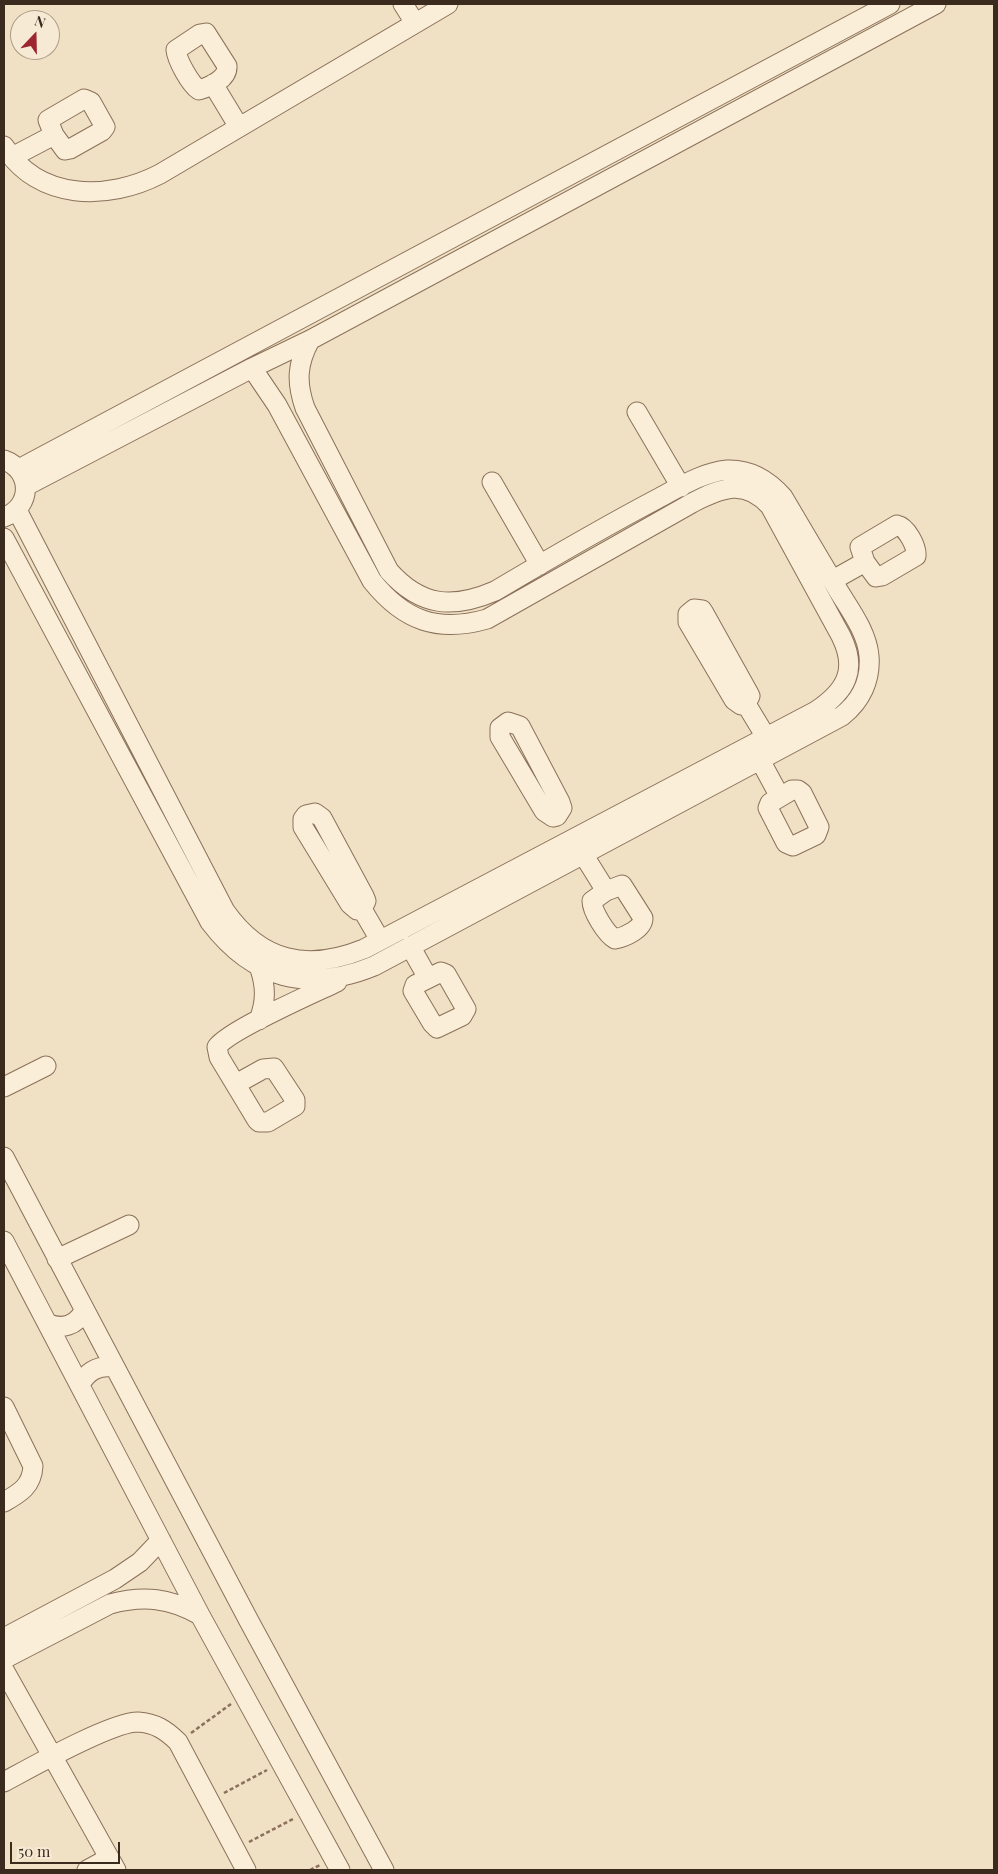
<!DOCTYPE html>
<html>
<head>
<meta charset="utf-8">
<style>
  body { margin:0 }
  #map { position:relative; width:998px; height:1874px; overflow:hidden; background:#f0e0c4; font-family:"Playfair Display",serif }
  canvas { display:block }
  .frame { position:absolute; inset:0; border:5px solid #3b2a1e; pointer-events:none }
  .north { position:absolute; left:10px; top:10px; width:50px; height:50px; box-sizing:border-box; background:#f7ead4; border:1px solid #ac9d8b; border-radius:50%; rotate:21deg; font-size:14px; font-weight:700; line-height:20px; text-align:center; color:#3b2a1e }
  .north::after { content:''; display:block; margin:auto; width:18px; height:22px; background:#9d2730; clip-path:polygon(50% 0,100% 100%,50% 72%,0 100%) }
  .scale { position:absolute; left:10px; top:1842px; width:110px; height:22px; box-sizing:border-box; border:2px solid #3b2a1e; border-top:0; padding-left:6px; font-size:15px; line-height:18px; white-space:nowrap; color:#3b2a1e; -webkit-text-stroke:4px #f7ead4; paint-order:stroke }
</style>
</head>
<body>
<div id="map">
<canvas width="998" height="1874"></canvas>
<div class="frame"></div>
<div class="north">N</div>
<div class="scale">50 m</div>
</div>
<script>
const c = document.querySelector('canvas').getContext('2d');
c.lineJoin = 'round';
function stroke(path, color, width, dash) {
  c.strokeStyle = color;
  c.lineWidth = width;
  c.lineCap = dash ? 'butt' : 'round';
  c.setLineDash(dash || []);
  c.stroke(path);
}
const minor = new Path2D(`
  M403,4L415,23
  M206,33L227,66C228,79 209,87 199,90C190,84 177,60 176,50L200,34Z
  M213,84L239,127
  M84,99L91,102L105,127L102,131L70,149L65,150L54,135L48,120Z
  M4,146C38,201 108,201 160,174L448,4
  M12,157L54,135
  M637,412L681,487
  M4,460C32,470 33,507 4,517
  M19,469L890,4
  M492,482L540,565
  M26,486L252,368L310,340L936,4
  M17,510L225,911C261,962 307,972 364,949L816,711C846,691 858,670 841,636L770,506C745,478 721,488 692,503L487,619C438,633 404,621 372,581L277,405L252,368
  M897,525C907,527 917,547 916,556L882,576L876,577L865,562L860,547Z
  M4,538L210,922C253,979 308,993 374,966L842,716C861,701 871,680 869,656C867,632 850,610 838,590C820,559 801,528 783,497C768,480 750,469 727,470C703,472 678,488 657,499C602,528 549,559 495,591C453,609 421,607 389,571L305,408C296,382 297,364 310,340
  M833,580L865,562
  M694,609L702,610L704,613L748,692L750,696L746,704L741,705L734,700L688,622V614Z
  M746,704L766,737
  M508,722L520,726L560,802L562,808L557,816L553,817L544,811L500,737V728Z
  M760,760L780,797
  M792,790H798L802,793L819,827L816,835L793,846L786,843L768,808L770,803Z
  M315,813L322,818L364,896L366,901L362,909L357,910L350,904L303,827V819L306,815Z
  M583,854L606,891
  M622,885L643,918C643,929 625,937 615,939C606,934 592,911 592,901L606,891Z
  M362,909L380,940
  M410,946L428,978
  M441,972L446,974L466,1009L462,1016L437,1028L432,1023L413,991L415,985Z
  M259,1020C266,1002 266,987 260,969
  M236,1084L263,1069L274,1068L295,1100V1106L268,1122H259L257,1120L219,1057L217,1047C229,1030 314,993 337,982
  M4,1087L46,1066
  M4,1157L249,1621L384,1870
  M4,1241L200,1615L340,1870
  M57,1259L129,1225
  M47,1323C62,1330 76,1326 84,1311
  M80,1384C88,1371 98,1365 113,1367
  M4,1407L33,1466C32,1486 20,1493 4,1502
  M4,1638L115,1579L140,1562L161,1540
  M4,1659L110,1604C144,1595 170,1598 200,1615
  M4,1670L116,1870
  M4,1782C30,1768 111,1722 138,1722C155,1723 166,1730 178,1742L246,1870
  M87,1870L109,1858`);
stroke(minor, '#8b715a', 21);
stroke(new Path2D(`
  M191,1733L231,1704
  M224,1793L267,1770
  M249,1842L293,1819
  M310,1870L320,1865`), '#8b715a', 2.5, [4, 2.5]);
stroke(minor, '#faeed8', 19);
</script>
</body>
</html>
